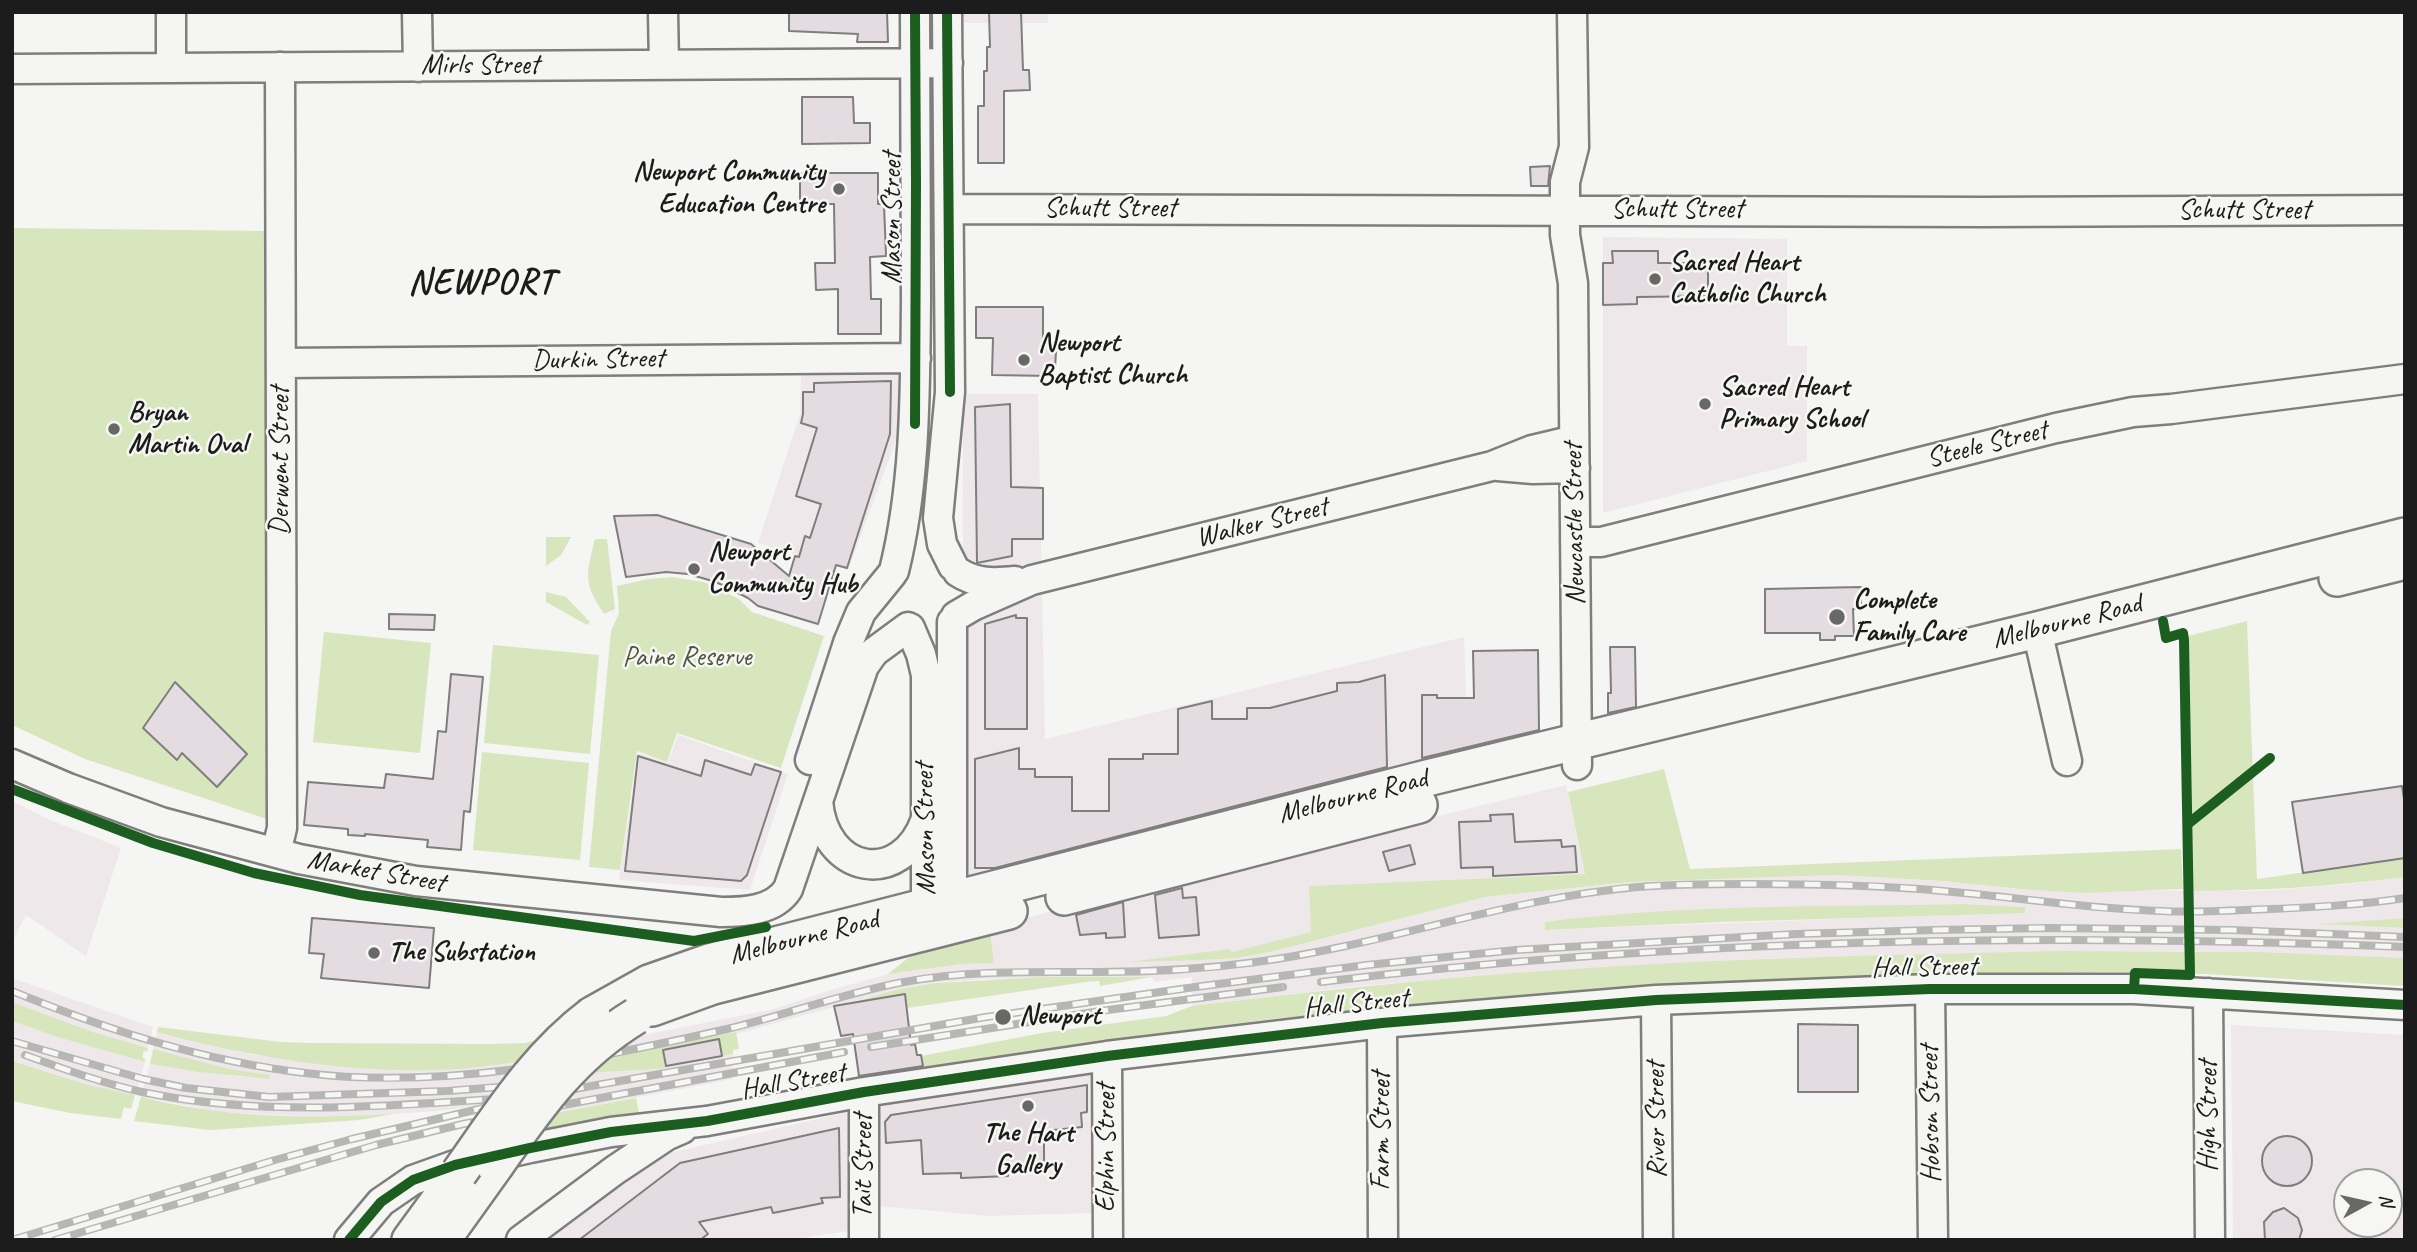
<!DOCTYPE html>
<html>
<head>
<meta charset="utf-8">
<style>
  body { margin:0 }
  #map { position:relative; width:2417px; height:1252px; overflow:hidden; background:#f5f5f3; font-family:Caveat,sans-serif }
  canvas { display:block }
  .frame { position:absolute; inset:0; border:14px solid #1c1c1c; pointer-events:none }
  .north { position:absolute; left:2333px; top:1168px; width:70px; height:70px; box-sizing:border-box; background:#f6f6f2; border:2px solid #9f9f9c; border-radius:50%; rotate:82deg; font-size:19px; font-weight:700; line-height:28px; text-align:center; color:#1c1c1c }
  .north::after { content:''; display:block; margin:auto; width:24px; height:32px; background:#686867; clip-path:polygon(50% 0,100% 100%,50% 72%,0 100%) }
</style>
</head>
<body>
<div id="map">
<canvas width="2417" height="1252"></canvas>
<div class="frame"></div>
<div class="north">N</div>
</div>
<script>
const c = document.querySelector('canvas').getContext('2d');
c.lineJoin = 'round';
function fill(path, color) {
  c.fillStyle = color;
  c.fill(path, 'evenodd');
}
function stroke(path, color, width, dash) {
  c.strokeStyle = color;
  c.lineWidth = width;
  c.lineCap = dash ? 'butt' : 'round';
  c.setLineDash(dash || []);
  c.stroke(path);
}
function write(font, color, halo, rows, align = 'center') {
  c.font = font + ' Caveat,sans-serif';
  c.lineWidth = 5;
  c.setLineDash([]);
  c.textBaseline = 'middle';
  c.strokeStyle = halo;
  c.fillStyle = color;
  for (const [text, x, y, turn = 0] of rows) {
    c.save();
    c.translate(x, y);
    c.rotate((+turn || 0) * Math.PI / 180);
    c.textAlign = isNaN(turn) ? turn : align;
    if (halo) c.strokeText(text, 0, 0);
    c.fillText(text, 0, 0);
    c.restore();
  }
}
fill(new Path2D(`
  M959,12H1048V23H959Z
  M1603,237L1787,239V346H1807V461L1603,513Z
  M898,373V435L848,570L758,543L800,414L801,374Z
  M963,394H1038L1045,739L1464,637L1468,761L962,891Z
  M678,735L788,774L750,890L619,880L638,753L668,763Z
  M1566,785L1585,874L1310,886L1311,932L1232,953L1228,949L1138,961L1237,958L1270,952L1485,897L1630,882L1837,875L1943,881L2020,889L2191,891H2258L2342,885L2405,877V918L2330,924L2405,928V958L2187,951L2027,952L1778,958L1558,970L1358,986L1192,1006V977L1154,982L1152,977L985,979L937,983L899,989L736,1034L735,1032L598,1059L624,1039L774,1009L834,989L888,974L962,964L993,963L989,928L1119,893ZM1963,904L2025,907V912L1545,930L1649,912Z
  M12,801L50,820L121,848L86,956L26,915L12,943Z
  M12,978L153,1027L148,1048L93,1032L12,1002Z
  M12,1021L57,1037L145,1062L135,1095L85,1084L12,1061Z
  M2231,1025L2405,1035V1240H2233ZM2347,1182H2389V1224H2347Z
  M157,1032L254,1055L374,1068L431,1070L526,1061L493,1104L437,1111L338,1118L220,1112L141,1097L150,1064L234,1076L269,1079V1075L230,1069L153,1049Z
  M733,1054V1079L550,1114L585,1073L660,1069Z
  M1093,1071L1094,1213L988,1216L880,1206L848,1231L790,1240H549L665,1154L878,1105Z`), '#efe8eb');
fill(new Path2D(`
  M12,228L266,231L267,819L85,759L12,725Z
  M546,537H571L561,555L546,566Z
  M595,539H607L615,609L604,614C583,582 586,576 595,539Z
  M672,577L704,582L739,599L752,612L824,636L781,768L677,733L667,762L637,751L620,870L589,867L611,631L619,613L617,586L648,579Z
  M546,592L566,597L590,622L587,625L546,602Z
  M2247,621L2257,879L2405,858V877C2333,886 2263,891 2191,891L2192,810L2188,636Z
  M324,632L431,643L420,753L313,742Z
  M493,645L599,655L590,754L484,743Z
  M482,752L589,763L580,860L473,850Z
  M1664,769L1690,869L2181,849L2183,889L2084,893L2020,889L1943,881L1837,875L1630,882L1485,897L1270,952L1237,958L1203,960L1129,962L1228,949L1232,952L1311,932L1309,886L1585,874L1568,792Z
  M1963,904L2025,907V913L1722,922L1545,930V922C1683,904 1824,907 1963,904Z
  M2405,918V928L2319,924Z
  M990,934L994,963L962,964L888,974L908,958Z
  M2056,951L2257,952L2405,958V986L2205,974L2118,972L1888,975L1759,981L1547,994L1272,1019L1104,1041L924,1071L921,1056L1042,1033L1166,1016L1192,1006C1313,991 1435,978 1557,970C1723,958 1889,955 2056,951Z
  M1045,977H1152L1100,986L1099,981L1086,982L907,1008L904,994L850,1003L899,989L937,983Z
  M12,1002L93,1032L148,1048L147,1052L144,1051L142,1057L145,1059V1062L57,1037L12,1021Z
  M158,1027L281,1042L310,1043L489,1044L526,1043L550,1036L526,1061C494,1065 462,1070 431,1070C339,1072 246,1056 157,1032Z
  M736,1032L739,1049L733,1050V1054L660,1069L585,1073L598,1059ZM719,1039L722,1056L666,1066L664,1050Z
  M153,1049L230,1069L270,1075L269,1079L199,1072L150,1064Z
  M12,1061L85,1084L135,1095L131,1109L124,1107L121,1119L70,1113L12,1101Z
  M141,1097C223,1118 310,1119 394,1114L359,1120L210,1130L134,1121Z
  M636,1098L640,1117L531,1141L550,1114Z`), '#d8e6bd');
const building = new Path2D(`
  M789,12H887L888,42H857L858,34L789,31Z
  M989,12H1021L1023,70H1029L1030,90L1004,91V163H978V106H984V71H987V47H990Z
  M802,97H853L854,123H870V143L802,144Z
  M1550,166L1548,186H1531L1530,167Z
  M800,173H878V204H884L886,256L870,257L871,299H881V334H838V289L816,290L815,263H835L834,204H800Z
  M1612,251H1658V263H1708V296L1637,297V304L1603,305V263H1613Z
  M976,307H1043V340L1052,341V352H1056L1055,368H1051V376L992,375L993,338H976Z
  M891,381L890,434L847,568L836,565L818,624L758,606L748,598L716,582L688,574L666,572L626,577L614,516L657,515L751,544L789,576L795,556L799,557L805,536L810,538L821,504L796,496L817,428L801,423L803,414V392H814V383Z
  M1010,404L1011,487L1043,488V539H1012V556L977,563L975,407Z
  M1861,587V609H1853L1854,636H1835V640H1820V633H1765V589Z
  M389,614L435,615L434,630L389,629Z
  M1016,615V618H1027V729H985V624Z
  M1610,647H1635L1636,707L1608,713V693H1611Z
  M1538,650L1539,730L1422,758V695H1437V698H1474L1473,651Z
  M451,674L483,677L470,812L464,811L461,850L427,847L428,840L365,834V836L348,835V829L304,825L308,782L384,788L386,774L433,779L438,731L446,732Z
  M1385,675L1387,767L995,868H975V759L1019,748V769H1035V777H1072V811H1109V759H1143V754H1178V709L1212,701V719H1247V708H1270L1337,691V683L1359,682Z
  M175,682L247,754L217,787L182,753L177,760L143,728Z
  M638,756L701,776L705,760L751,775L755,764L781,772L747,875L741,881L625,871Z
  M2402,786L2405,805V858L2303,873L2292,802Z
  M1513,814L1515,842L1561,840L1562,847L1575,846L1577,872L1493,876V867L1461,868L1459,822L1491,821L1490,815Z
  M1410,845L1415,864L1389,871L1383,852Z
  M1182,888L1183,898L1196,897L1199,935L1159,938L1155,895Z
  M1123,902L1125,937L1106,938V933L1080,935L1076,915Z
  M312,918L434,928L429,988L321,978L324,954L309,953Z
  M905,994L911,1045L915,1044L917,1055H921L923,1066L859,1076L853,1034L841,1036L834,1006Z
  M1798,1024L1858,1025V1092H1798Z
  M719,1039L722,1056L666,1066L663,1050Z
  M1087,1085V1112L1081,1113L1082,1127L1044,1131V1172H1008V1176L961,1178V1173L923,1174L921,1140L886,1143L885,1122L891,1115Z
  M839,1128L840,1197L821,1198L823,1203L773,1213L771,1207L699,1222L708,1234L700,1240H579L680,1163Z
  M2262 1161a25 25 0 1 1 50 0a25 25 0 1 1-50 0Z
  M2284,1208L2298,1218L2302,1230L2299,1240H2265L2264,1222L2273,1212Z`);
fill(building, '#e5dce2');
stroke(building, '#7e7e7d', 2);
const minor = new Path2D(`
  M171,12V68
  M417,12L418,67
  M663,12L664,65
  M947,12L950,392L938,518L942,544L953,566
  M1572,12L1574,147L1565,182V235L1573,283L1577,765
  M12,69L948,63
  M949,209L1984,212L2405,210
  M281,363L916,358
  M1498,466L1533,469L1575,468
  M1575,542H1601L2056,428L2133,412L2171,409L2405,379
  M894,571C916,482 915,391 916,301C916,204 915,108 915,12
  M958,572C976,584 994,583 1015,581
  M956,616L973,606L1032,580L1492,466L1532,450L1574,440
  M910,628L921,654L926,675V907L936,921
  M2037,630L2067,761
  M810,760L848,643L861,612L892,574
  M12,764L68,788L161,822L299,859L416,881L721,912C744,912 774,911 788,889L864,666L874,652L908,627
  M818,801C824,874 901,889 926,819
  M276,853L282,828L280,67
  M945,920L952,901V622
  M1930,989L1933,1240
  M2208,993L2210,1240
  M1656,1000L1658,1240
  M1382,1023L1383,1240
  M1107,1056L1108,1240
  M864,1092V1240
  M349,1240L381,1202L413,1180L455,1165L530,1148L611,1132L707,1121L864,1092L1107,1056L1382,1023L1656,1000L1930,989H2134L2405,1005
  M521,1240L615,1170L666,1136L682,1129`);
const major = new Path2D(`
  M2337,578L2405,561
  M1064,897L1419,805
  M652,1008L713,986L1009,911
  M592,1015L649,983L709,962L1423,779L2037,630L2405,536
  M410,1240L459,1173
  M442,1240L495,1166`);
stroke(minor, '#7e7e7d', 33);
stroke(major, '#7e7e7d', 40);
stroke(minor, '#f5f5f3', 28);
stroke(major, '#f5f5f3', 35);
const rail = new Path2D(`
  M1321,982C1680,938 2044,933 2405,947
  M12,991C107,1030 203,1061 305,1073C443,1090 592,1060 727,1029C786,1015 844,993 904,982C968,970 1033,972 1098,972C1151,972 1204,969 1256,962C1385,945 1508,898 1638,887C1675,884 1712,884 1748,884C1813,884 1878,885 1943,891C2016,897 2088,909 2161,911C2198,913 2235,910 2271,909C2316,907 2360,905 2405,898
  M12,1041L143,1079L186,1088L269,1097L447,1091L565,1082
  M871,1047L1100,1011L1283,987
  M25,1055C64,1069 102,1083 142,1092C257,1116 378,1107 494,1099
  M12,1240L275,1160L352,1139L534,1096L986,1017L1195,987L1367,965L1516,950L1796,934L1934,930L2048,928L2232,930L2405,937
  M55,1240L376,1145L463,1124L844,1052`);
stroke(rail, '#b6b6b5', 8);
stroke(rail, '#f6f6f2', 5, [16]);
const majorBridge = new Path2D(`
  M495,1166C537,1106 572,1055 636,1016
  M459,1173C499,1117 536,1057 592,1015`);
stroke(majorBridge, '#7e7e7d', 40, []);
stroke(majorBridge, '#f5f5f3', 35);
stroke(new Path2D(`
  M947,12L950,392
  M915,424L916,183L915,12
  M12,789L153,843L254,873L360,895L694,941L766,927
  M2189,823L2270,758
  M2134,989L2135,973L2190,975L2184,640L2183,633L2166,638L2163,621
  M349,1240L381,1202L413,1180L455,1165L530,1148L611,1132L707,1121L864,1092L1107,1056L1382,1023L1656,1000L1930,989H2134L2405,1005`), '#1b5e20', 10);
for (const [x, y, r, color] of [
  [839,189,7,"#686867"],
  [1655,279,7,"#686867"],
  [1024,360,7,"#686867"],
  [1705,404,7,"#686867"],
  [114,429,7,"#686867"],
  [694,569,7,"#686867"],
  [1837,617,9,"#686867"],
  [374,953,7,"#686867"],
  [1003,1017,9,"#686867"],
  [1028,1106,7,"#686867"]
]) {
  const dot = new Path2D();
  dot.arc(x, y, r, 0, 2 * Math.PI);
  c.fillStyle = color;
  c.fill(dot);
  stroke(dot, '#f6f6f2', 2.5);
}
write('28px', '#1c1c1c', '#f6f6f2', [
  ["Mirls Street",480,66],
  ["Schutt Street",1110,209],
  ["Schutt Street",1677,210],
  ["Schutt Street",2244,211],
  ["Mason Street",893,218,-90],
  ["Durkin Street",598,360,-1],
  ["Steele Street",1987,445,-14],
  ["Derwent Street",281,461,-90],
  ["Walker Street",1262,523,-14],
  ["Newcastle Street",1575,524,-91],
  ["Melbourne Road",2067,622,-14],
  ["Melbourne Road",1353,797,-14],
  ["Mason Street",926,829,-91],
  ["Market Street",376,872,10],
  ["Melbourne Road",804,938,-14],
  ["Hall Street",1924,968,-1],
  ["Hall Street",1356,1004,-6],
  ["Hall Street",793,1082,-10],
  ["Hobson Street",1931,1114,-91],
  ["High Street",2209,1116,-90],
  ["River Street",1657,1120,-91],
  ["Farm Street",1382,1131,-90],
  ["Elphin Street",1107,1148,-90],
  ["Tait Street",864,1166,-90]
]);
write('bold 28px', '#1c1c1c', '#f6f6f2', [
  ["Newport Community",825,173,"right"],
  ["Education Centre",825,205,"right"],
  ["Sacred Heart",1669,263],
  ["Catholic Church",1669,295],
  ["Newport",1038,344],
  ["Baptist Church",1038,376],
  ["Sacred Heart",1719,388],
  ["Primary School",1719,420],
  ["Bryan",128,413],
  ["Martin Oval",128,445],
  ["Newport",708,553],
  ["Community Hub",708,585],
  ["Complete",1853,601],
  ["Family Care",1853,633],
  ["The Substation",388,953],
  ["Newport",1019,1017],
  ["The Hart",1028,1134,"center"],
  ["Gallery",1028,1166,"center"]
], 'left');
write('28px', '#4e553f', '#f6f6f2', [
  ["Paine Reserve",687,658]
]);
c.letterSpacing = '2px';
write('bold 35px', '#1c1c1c', '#f6f6f2', [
  ["NEWPORT",482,284]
]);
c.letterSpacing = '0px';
</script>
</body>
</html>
